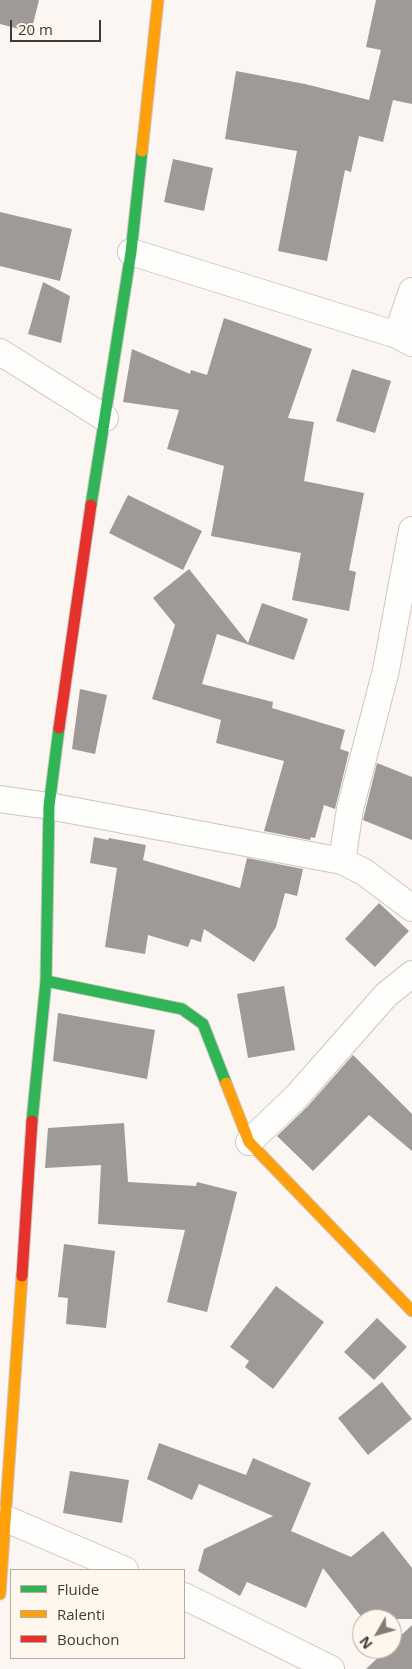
<!DOCTYPE html>
<html>
<head>
<meta charset="utf-8">
<style>
  body { margin:0 }
  #map { position:relative; width:412px; height:1669px; overflow:hidden; background:#fbf6f2; font-family:"Open Sans",sans-serif }
  canvas { display:block }
  .legend { position:absolute; left:10px; top:1569px; width:175px; height:90px; box-sizing:border-box; background:#fff6ee; border:1px solid #b3aba4; margin:0; padding:6px 9px; list-style:none; font-size:15px; color:#413b36 }
  .legend li { display:flex; align-items:center; gap:10px; height:25px }
  .legend b { width:25px; border:1px solid #b3aba4 }
  .north { position:absolute; left:352px; top:1609px; width:50px; height:50px; box-sizing:border-box; background:#fff6ee; border:1px solid #b3aba4; border-radius:50%; rotate:232deg; font-size:14px; font-weight:700; line-height:20px; text-align:center; color:#413b36 }
  .north::after { content:''; display:block; margin:auto; width:18px; height:22px; background:#827c78; clip-path:polygon(50% 0,100% 100%,50% 72%,0 100%) }
  .scale { position:absolute; left:10px; top:20px; width:91px; height:22px; box-sizing:border-box; border:2px solid #413b36; border-top:0; padding-left:6px; font-size:15px; line-height:18px; white-space:nowrap; color:#413b36; -webkit-text-stroke:4px #fff6ee; paint-order:stroke }
</style>
</head>
<body>
<div id="map">
<canvas width="412" height="1669"></canvas>
<ul class="legend">
<li><b style="height:6px;background:#30b455"></b>Fluide</li>
<li><b style="height:6px;background:#ff9f0a"></b>Ralenti</li>
<li><b style="height:6px;background:#e5322d"></b>Bouchon</li>
</ul>
<div class="north">N</div>
<div class="scale">20 m</div>
</div>
<script>
const c = document.querySelector('canvas').getContext('2d');
c.lineJoin = 'round';
function fill(path, color) {
  c.fillStyle = color;
  c.fill(path, 'evenodd');
}
function stroke(path, color, width, dash) {
  c.strokeStyle = color;
  c.lineWidth = width;
  c.lineCap = dash ? 'butt' : 'round';
  c.setLineDash(dash || []);
  c.stroke(path);
}
fill(new Path2D(`
  M0,0H39L31,32L0,24Z
  M376,0H412V104L393,100L383,142L359,136L351,172L345,170L327,261L278,251L297,151L225,139L236,71L305,84L369,100L381,50L366,47Z
  M173,159L213,168L204,211L164,202Z
  M0,212L72,229L60,281L0,266Z
  M43,282L70,296L61,343L28,334Z
  M224,318L312,349L288,418L314,422L304,481L364,493L349,570L356,572L349,611L292,600L301,553L211,536L224,466L167,449L179,410L123,402L132,349L190,374L191,370L207,375Z
  M352,369L391,381L375,433L336,421Z
  M128,495L202,531L183,570L109,533Z
  M189,569L248,643L262,603L308,619L294,660L217,634L202,684L273,702L272,708L345,730L340,749L349,752L335,809L324,805L315,838L311,837L310,840L264,831L284,761L216,743L221,720L152,699L175,625L153,598Z
  M80,689L107,695L95,754L72,749Z
  M377,763L412,777V840L363,820Z
  M94,837L108,840L109,838L146,845L143,860L240,888L247,858L303,869L297,896L285,893L276,927L254,962L204,929L201,942L191,939L188,947L148,935L145,954L105,947L117,868L90,863Z
  M379,903L409,931L375,967L345,939Z
  M284,986L295,1050L248,1058L237,994Z
  M58,1013L155,1030L147,1079L53,1061Z
  M353,1055L412,1114V1151L369,1115L313,1171L277,1136L308,1106Z
  M124,1123L128,1182L196,1186L197,1182L237,1192L207,1312L167,1302L185,1230L98,1224L101,1165L45,1168L48,1128Z
  M64,1244L115,1251L106,1328L66,1324L68,1298L58,1297Z
  M276,1286L324,1322L273,1389L245,1367L249,1361L230,1347Z
  M377,1318L407,1347L374,1380L344,1352Z
  M382,1382L412,1419L368,1455L338,1418Z
  M159,1443L246,1475L253,1458L311,1483L291,1531L351,1557L383,1531L412,1568V1619H363L323,1568L306,1608L247,1582L240,1596L198,1571L204,1549L273,1516L199,1484L192,1500L147,1479Z
  M70,1471L129,1480L122,1523L63,1513Z
  M412,1625V1669H366L387,1649H392V1644Z`), '#9f9a97');
const street = new Path2D(`
  M131,252L397,335L412,343
  M397,335L412,291
  M0,352L105,418
  M0,799L49,806L342,861L364,872L412,908
  M342,861L350,809L386,670L412,530
  M249,1142L297,1096L386,995L412,974
  M4,1518L125,1570
  M184,1596L331,1669`);
const fast = new Path2D(`
  M91,505L131,252L142,151
  M46,981L182,1009L203,1024L226,1083
  M32,1121L46,981L49,806L59,728`);
const slow = new Path2D(`
  M142,151L158,0
  M226,1083L249,1142L412,1311
  M0,1594L22,1276`);
const jam = new Path2D(`
  M59,728L91,505
  M22,1276L32,1121`);
stroke(street, '#ccc7c3', 28);
stroke(fast, '#ccc7c3', 13);
stroke(slow, '#ccc7c3', 13);
stroke(jam, '#ccc7c3', 13);
stroke(street, '#fefefd', 26);
stroke(fast, '#30b455', 11);
stroke(slow, '#ff9f0a', 11);
stroke(jam, '#e5322d', 11);
</script>
</body>
</html>
